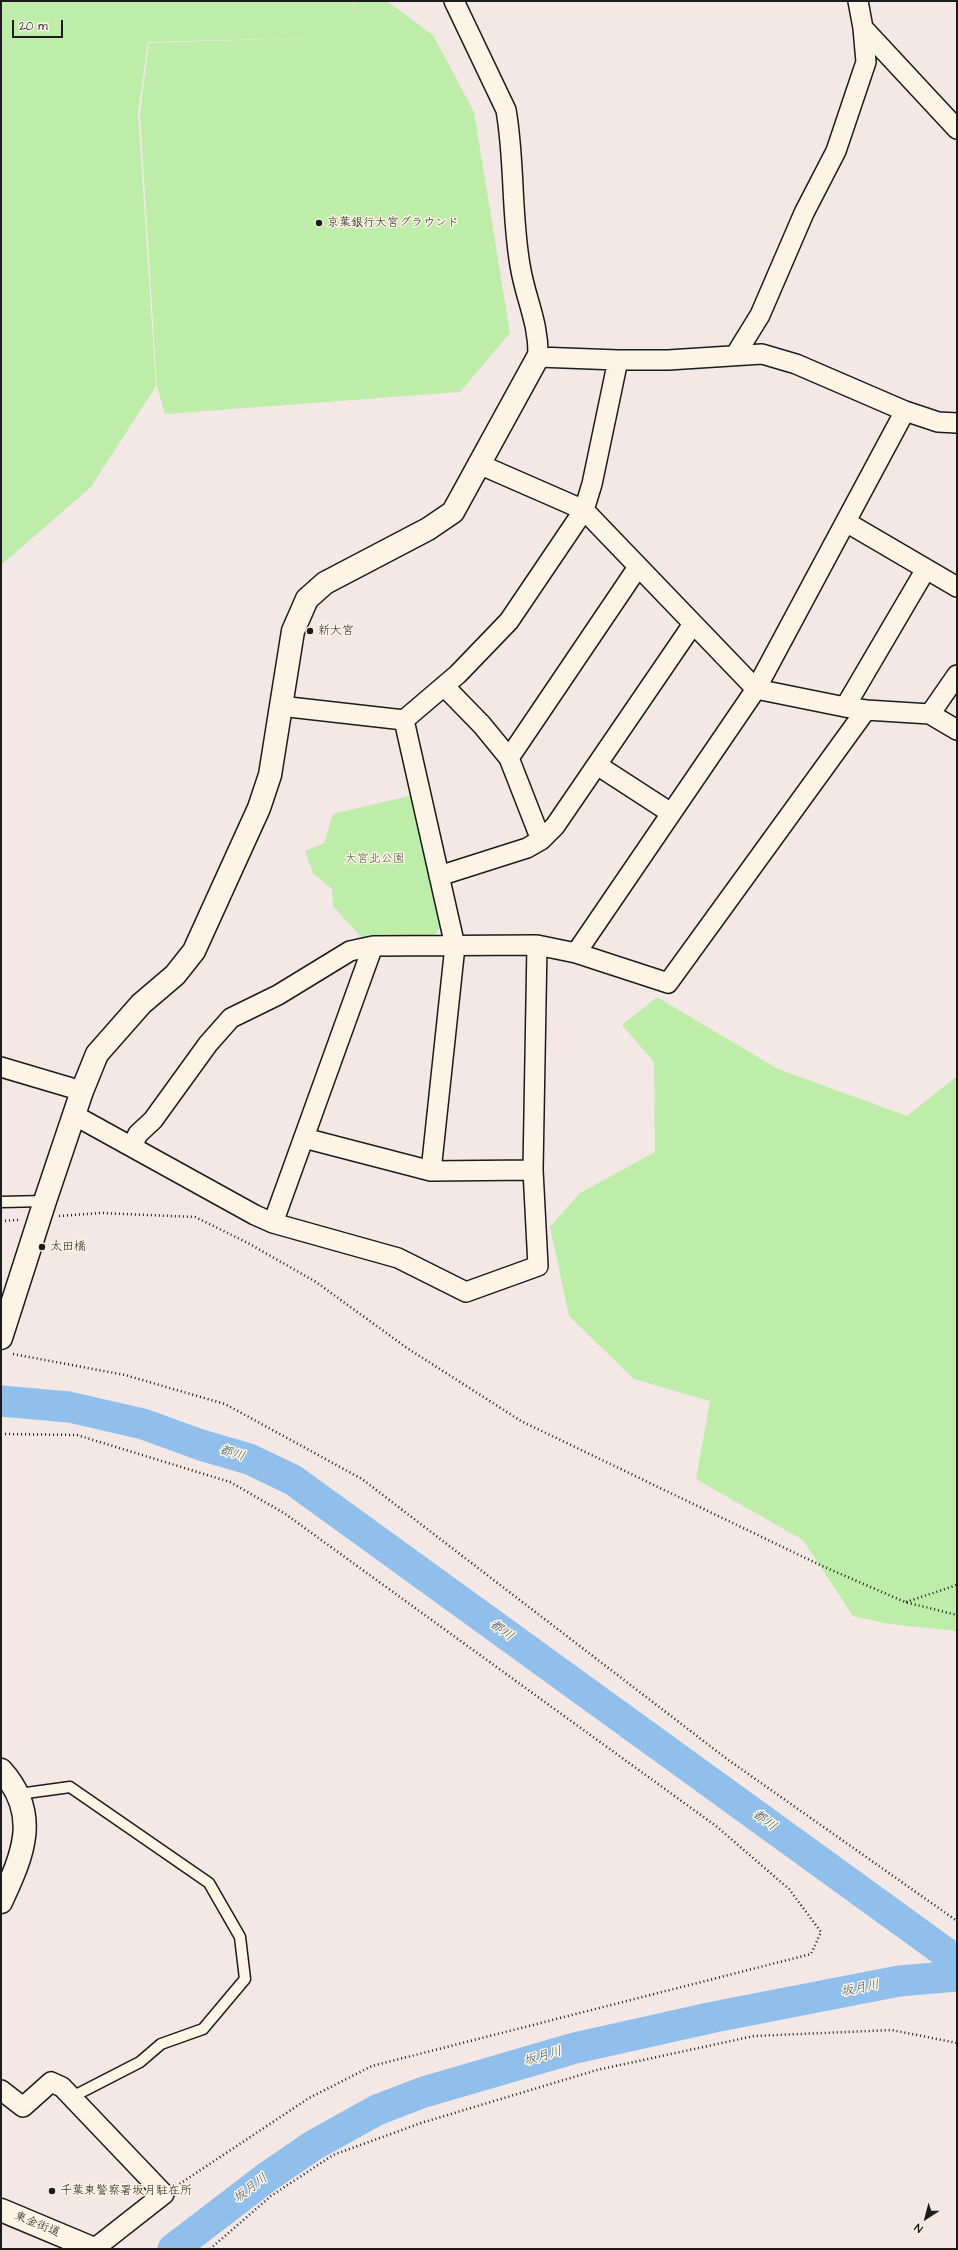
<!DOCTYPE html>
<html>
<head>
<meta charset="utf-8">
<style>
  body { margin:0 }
  #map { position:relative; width:958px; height:2250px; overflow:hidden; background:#f3e8e5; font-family:"Architects Daughter",sans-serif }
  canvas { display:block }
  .frame { position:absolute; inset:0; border:2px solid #1c1c1c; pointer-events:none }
  .north { position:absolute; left:906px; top:2198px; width:40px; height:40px; -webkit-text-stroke:3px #fcf5e5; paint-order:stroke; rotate:216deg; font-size:11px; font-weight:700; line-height:16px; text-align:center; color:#1c1c1c }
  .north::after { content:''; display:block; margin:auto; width:14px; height:18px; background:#1c1c1c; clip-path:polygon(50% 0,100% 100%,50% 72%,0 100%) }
  .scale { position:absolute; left:12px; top:20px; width:51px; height:18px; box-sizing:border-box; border:2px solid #1c1c1c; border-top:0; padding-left:5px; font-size:12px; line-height:14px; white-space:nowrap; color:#1c1c1c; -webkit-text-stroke:3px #fcf5e5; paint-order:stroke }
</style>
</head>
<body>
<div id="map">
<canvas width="958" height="2250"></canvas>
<div class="frame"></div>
<div class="north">N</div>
<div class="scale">20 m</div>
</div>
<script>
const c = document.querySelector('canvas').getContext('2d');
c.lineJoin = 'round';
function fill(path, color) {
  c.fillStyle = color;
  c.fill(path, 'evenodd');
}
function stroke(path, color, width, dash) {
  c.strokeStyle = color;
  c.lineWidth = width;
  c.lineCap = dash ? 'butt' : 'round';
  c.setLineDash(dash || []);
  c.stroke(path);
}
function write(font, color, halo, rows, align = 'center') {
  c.font = font + ' "Architects Daughter","Klee One",sans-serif';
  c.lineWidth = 3;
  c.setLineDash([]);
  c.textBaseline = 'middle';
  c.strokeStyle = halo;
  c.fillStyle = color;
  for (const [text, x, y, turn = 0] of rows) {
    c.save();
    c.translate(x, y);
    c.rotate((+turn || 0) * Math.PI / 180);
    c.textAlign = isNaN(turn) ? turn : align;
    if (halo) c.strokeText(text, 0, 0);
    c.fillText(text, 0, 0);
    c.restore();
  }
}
fill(new Path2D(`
  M1,1H354L352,12L355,1H387L433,35L474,112L510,333L460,392L165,414L157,386L140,113L149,43L305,38L148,42L138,112L156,386L91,487L1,565Z
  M413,795L443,923L434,936L363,939L333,906L332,889L313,873L305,851L324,843L333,814Z
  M657,997L778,1069L907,1116L957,1076V1631L890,1624L853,1616L803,1540L696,1479L710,1401L634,1379L569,1316L550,1227L580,1193L655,1152L654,1062L622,1025Z`), '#beeca9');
stroke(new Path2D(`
  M1,1401L69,1407L143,1424L201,1445L249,1459L293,1480L957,1961
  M173,2249L267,2177L314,2145L377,2110L424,2092L575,2048L714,2017L899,1981L957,1976`), '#8fbfea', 31);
const service = new Path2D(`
  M1,1202L45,1201
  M19,1794L70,1787L209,1883L240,1937L245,1979L203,2029L161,2044L140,2062L72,2097`);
const minor = new Path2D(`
  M454,1L506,110C515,161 511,213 520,265C525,298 539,322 538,357L618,360H668L762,354L796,364L905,411L938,422L957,423
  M858,1L863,28L957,129
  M736,354L760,315L804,213L836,151L866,62L863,28
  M481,465L584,510L756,689L845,707L866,710
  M846,522L957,587
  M444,686L482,725L509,758L541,840
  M280,706L404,720L458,674L509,621L584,510L592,484L618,360
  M845,707L926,569
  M930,714L957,675
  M404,720L455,946L431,1171
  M509,758L638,567
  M597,765L671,813
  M439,876L527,848L541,840L555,826L693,624
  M576,953L756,689L905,411
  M1,1067L82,1091
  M74,1115L255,1215L273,1223L398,1258L466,1292L538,1266L533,1170L537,945
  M304,1138L431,1171L533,1170
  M132,1146L138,1134L153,1120L208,1044L231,1018L278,995L350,951L373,946
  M273,1223L373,946L537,945L576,953L668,983L866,710L930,714L957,730
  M1,2090L23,2107L51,2082L62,2087L164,2194L94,2249`);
const tertiary = new Path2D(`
  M1,1338L45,1201L82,1091L97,1054L141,1004L175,975L194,951L259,808L270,775L293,631L307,599L325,583L428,529L453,512L538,357
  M1,1770C41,1814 23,1855 1,1902`);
const trunk = new Path2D(`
  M1,2210L94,2249`);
stroke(service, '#1c1c1c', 13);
stroke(minor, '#1c1c1c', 22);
stroke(tertiary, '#1c1c1c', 25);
stroke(trunk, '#1c1c1c', 25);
stroke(new Path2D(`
  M59,1216L101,1213L195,1217L248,1243L316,1282L407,1348L521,1421L820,1565L905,1602L957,1615
  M1,1221L19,1220
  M13,1354L125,1375L225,1404L362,1479L727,1759L957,1921
  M1,1434L77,1435L230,1482L284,1513L716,1826L789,1889L821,1932L811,1954L372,2066L309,2098L178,2185
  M906,1602L957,1585
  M210,2249L271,2196L333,2155L421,2123L597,2070L754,2036L892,2030L957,2043`), '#1c1c1c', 2.5, [1, 3]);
stroke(service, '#fcf5e5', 10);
stroke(minor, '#fcf5e5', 19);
stroke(tertiary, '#fcf5e5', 22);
stroke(trunk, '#fcf5e5', 22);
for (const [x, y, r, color] of [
  [319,223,4,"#1c1c1c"],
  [310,631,4,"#1c1c1c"],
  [42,1247,4,"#1c1c1c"],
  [52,2191,4,"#1c1c1c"]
]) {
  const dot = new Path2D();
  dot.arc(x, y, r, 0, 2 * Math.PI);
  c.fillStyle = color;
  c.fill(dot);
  stroke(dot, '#fcf5e5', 1.5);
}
write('12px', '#1c1c1c', '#fcf5e5', [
  ["京葉銀行大宮グラウンド",327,223],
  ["新大宮",318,631],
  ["太田橋",50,1247],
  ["千葉東警察署坂月駐在所",60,2191]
], 'left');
write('12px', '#4d5a46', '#fcf5e5', [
  ["大宮北公園",375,859]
]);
write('12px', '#1c1c1c', '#fcf5e5', [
  ["東金街道",37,2225,22]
]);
write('italic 13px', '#445564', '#fcf5e5', [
  ["都川",232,1454,16],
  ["都川",501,1631,36],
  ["都川",764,1821,36],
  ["坂月川",860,1989,-11],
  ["坂月川",543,2057,-16],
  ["坂月川",251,2189,-37]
]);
</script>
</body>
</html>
